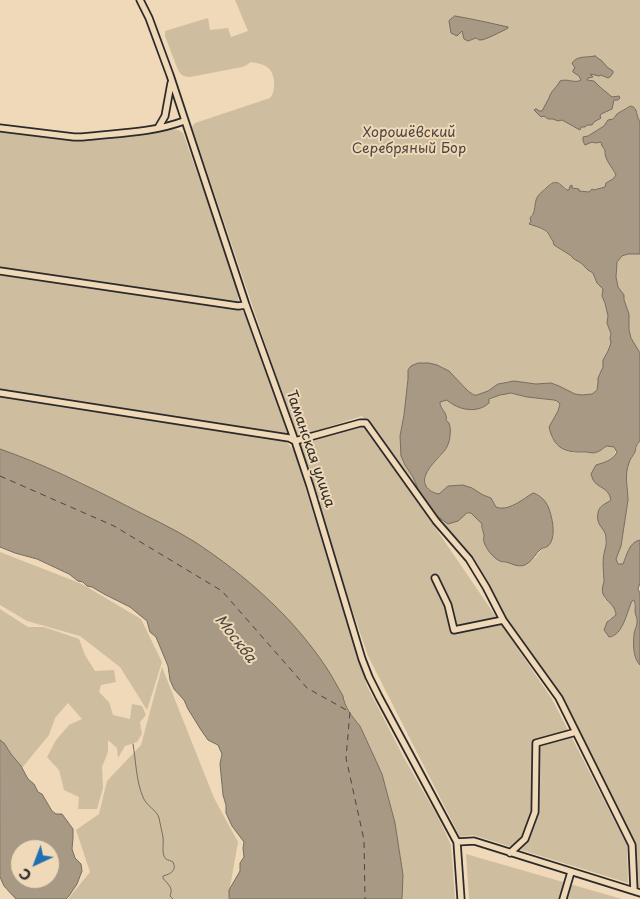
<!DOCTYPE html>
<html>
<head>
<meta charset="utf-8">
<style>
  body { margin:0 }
  #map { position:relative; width:640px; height:899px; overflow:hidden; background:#efd9b8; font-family:"Playpen Sans",sans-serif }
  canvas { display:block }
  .north { position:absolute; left:10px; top:839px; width:50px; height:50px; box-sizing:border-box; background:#efd9b8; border:1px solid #a19380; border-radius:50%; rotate:223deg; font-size:14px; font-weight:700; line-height:20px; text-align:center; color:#2b2b2b }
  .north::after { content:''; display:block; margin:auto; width:18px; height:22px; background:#1f6fb2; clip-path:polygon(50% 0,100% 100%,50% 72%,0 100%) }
</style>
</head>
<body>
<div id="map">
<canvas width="640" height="899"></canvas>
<div class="north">С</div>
</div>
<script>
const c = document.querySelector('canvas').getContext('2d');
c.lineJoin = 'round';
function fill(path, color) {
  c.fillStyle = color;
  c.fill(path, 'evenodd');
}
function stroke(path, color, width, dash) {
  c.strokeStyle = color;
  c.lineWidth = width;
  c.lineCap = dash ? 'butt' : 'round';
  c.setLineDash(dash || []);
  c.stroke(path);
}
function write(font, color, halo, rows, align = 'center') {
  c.font = font + ' "Playpen Sans",sans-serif';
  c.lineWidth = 4;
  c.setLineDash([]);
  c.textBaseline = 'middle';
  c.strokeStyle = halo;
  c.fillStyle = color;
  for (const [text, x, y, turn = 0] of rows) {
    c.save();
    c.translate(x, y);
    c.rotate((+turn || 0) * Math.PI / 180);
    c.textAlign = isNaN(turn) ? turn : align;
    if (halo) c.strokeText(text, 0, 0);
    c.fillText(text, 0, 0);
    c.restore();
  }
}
fill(new Path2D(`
  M235,0H640V121L637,117V112L629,107L624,109L622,112L617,114L607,124L588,136C593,143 593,142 601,142L605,150V154L609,164L612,166L616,175L613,179L606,183L605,187L589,192L579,191L578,189L570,188L569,190H567L562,185L551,183C547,186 542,190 539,195C533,202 537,211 530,218L531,221L529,224C535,226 544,228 548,234C550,236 551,239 553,241L554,245L570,255L574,259L581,263L588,270L593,273L597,283L603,289L602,296L605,303L608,316L607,323L611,334L610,338L611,343L608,351L603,360V367L598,381C600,395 584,398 573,394C566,391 561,385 553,384C548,383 543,384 538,384C526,383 515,380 504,382C495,385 486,396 476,395C466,394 453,368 434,365C426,363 415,368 408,370V379L404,415L400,436L402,460L408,470L413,477L417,488L431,509L440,519L448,523C457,522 464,514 471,513L482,524L481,529L484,534V539L486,547L491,553L506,562L531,561L535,558L542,549L546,548L552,538L553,532L552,518L549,508L542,497L538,494L533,493C523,499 508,512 496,507L491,498L483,495L472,488L463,485L448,486L439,494C435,493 432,492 428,489C415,476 438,460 445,450C448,446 450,440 450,435C451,432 450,426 449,423C448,422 447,421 446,420C446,419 447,417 446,416C444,410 440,409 440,402L447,400L454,404L478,409C488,400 499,392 514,394C522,395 529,398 537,398C545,399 555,398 560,404L558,411L549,427C555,447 563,454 584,453C588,452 592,453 596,452C604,450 608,440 616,450C612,466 594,459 591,476C596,489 612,487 610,501L602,505L599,509L597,519L599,524L606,533V548L604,554V582L603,596L605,599L615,607L616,615L609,619L604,628C604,632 607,637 612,637C625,629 626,613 632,600H634C635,603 638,620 637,623C637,627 634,631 634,635C632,645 633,658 640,665V889L637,888L635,845L561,697L504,618L493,592L476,563L432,513L362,416L300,436L296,435L192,127L195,123L270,98C276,92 276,73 267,67C263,64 256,63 251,62L245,66L242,67L190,77C184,77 181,75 178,70L165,36V31L208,18L210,30L228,28L231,37L248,31Z
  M0,125L76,133L153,127L155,131C165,130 175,126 183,133L239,291L238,299L243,312L249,319L288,432L286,441L294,451L367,686L403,756L439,819L451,845L455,899H402L403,875L395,823L382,774L360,726L355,720L344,701L253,586L224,563L193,541L81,482L22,457L0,449Z
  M637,253L640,254V353L631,338L629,330V314L624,300V295L618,287L616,277L617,262L620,258L628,254Z
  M363,425L366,426L552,699L627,845L628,883L473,835L460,837L368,656L297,448L301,443Z
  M640,441V540C630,543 626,553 624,563L621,565L616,561V558L621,546L628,500C628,488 623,475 629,463C629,462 633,456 633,456C636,451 636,446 640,441Z
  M0,552L82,584L141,619L162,662L147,710L120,667L80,636L27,621L0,605Z
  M0,609L28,627H44L79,639L85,655L95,671L114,670L116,682L101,685L99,692L109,702L113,715L130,719L132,704L142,706L146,715L140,722L142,734L137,742L125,746L118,758L117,748L108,740V752L102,767L103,788L97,809H78L79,797L64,790L59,770L47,757L56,740L69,725L82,719L68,703L55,718L49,735L22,768L11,754L4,743L0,740Z
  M162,667L214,798L238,842L228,899H68L90,872L76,830L99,814L107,781L141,745Z
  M466,854L622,899H469Z`), '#cfbda0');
const water = new Path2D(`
  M455,16C473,19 490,23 508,27V28C505,30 483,41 480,40C478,40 477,38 476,38L468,41L464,39L462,31L457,36L451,33L449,21Z
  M595,56L602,61L607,67L613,71V73L610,77L608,78L601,75L599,76L590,74L593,77L588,78L587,80L594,81L600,87L612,97L619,96L620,98L618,100H614L612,109L601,114L600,116L601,118L594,122L592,125H587L585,127H581L580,130L562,120L558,121L553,119H548L544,116L541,117L534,110L535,109H537L539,111H542L549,98C550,92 557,87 560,81C568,78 574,84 581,80L579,76L573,72V70L575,68L572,63C578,55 586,58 595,56Z
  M631,106C639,108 635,116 640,121V254H628L622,256L617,262L616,277L618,287L624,295V300L629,314V330L631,338L640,353V441C636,445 636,447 635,452C633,456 630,459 629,463C624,475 628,488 628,500L621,546L616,559L618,564H623C627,555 629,542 640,540V583L638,589L640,593V665C633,658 633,645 634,635C634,630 637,627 637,623C638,618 635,615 635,611C635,606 636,605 634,600L632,601C627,611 623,636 609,637L604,630L607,622L616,615C615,600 597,601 604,582C604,573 602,562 604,554C605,548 607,545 606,538C606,528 595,526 598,513C599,505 606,504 611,500C608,484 594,490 591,474L596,465C605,462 612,461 617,452L614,447L607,446C604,447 601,451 597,452C593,454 589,452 585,452C564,453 554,448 549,427L558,411L560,404L557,401L554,400L527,397L511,393L500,395L489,399V403C477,414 458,410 447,400L440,402C440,409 445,410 446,416C447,417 446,419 446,420C447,421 448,422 449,423C450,426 451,432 450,435C450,440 448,446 445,450C439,458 419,474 426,486C429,491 434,493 439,494L448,486L463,485L472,488L483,495L491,498L496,507C508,512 523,499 533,493C542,495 548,504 550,512C553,521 556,539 548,546C544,549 545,547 541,549C536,553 533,560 528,563C521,569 513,564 506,562C501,561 504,563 498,560C493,557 486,549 484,542C483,540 484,537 484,535C483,530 481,529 482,524L471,513H467L458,521L448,524L437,516L420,494L413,477L405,465L401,456L400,436L404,415L408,379V370L411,366L418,363H429L437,365L449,371L468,391L474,395H477L488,391L498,384L514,381L536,384L551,383L559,386L575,394L582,395L592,394L597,390L598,383V378L603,367V360L608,351L611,343L610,338L611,334L607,323L608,316L605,303L602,296L603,289L597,283L593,273L588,270L581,263L574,259L570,255L554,245L553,241C551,239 550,236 548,233C544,228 535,226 529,224L531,221L530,218C537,212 533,203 538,196C540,193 544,190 547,187C557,178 559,184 567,190H569L570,186L572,185V188L579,189V191L589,192L592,189L594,190L605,187L606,183L613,179L616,175C612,166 604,160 605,150L602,146L601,142L595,143L592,142L585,145L583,141V137L588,136L604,126L608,120L613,119L617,114Z
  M0,449C43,464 84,484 125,505C148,517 173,528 195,542C245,575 292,616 326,667C332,676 337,686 343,696C344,706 353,718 360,726L382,774L395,823L403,875L402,899H229V890L240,871V863L244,857L243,848L244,842L232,826L226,813V805L223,795L220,764L222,754L218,745L208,740L201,730L188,709L184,700L174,689L170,680L168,666L156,637L150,632L147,621L130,607L104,594L92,587L87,586L83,582L78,581L69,574L37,559L15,553L0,547Z
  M0,740L4,743L11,754L21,766L28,779L34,784L38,792L42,794L52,811L56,814H62L73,829V838L72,849L75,858L81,864L82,871L77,884L69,896L66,899H16L4,886L0,877ZM20,849H50V879H20Z`);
fill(water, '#a79984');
stroke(water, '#756d60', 1);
stroke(new Path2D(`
  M133,744C136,761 136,781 143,797C146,806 157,810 159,818C160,823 162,832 163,837C164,843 161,855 166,859C167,860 172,861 173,862C177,870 171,874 163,876V878C167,884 174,887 170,896L173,899`), '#756d60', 1);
stroke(new Path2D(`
  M0,476L114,526L222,591L307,688L350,712L346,758L364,840L365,899`), '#4a4641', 1, [6, 5]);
const minor = new Path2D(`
  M140,0L149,18L170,75L246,305L295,441L310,486L362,659L369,677L379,697L457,842L461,899
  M0,128L74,137H82C116,133 152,133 184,121
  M158,128L165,116L171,83
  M0,271L238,306L246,305
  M0,393L250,432L289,438L295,441L360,423H366L436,521L469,559L486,587L503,620L559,698L632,845L634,891
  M435,578L448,605L454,630L503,620
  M457,842L474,841L640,893
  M510,853L525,839L535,812L536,743L576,732
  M563,899L571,872`);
stroke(minor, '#2b2b2b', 9);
stroke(minor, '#efd9b8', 5.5);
write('14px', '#4c4842', '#efd9b8', [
  ["Хорошёвский",409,133],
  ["Серебряный Бор",409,149]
]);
write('14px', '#2b2b2b', '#efd9b8', [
  ["Таманская улица",310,449,71]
]);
write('italic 15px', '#4a4641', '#efd9b8', [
  ["Москва",235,639,52]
]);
</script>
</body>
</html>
